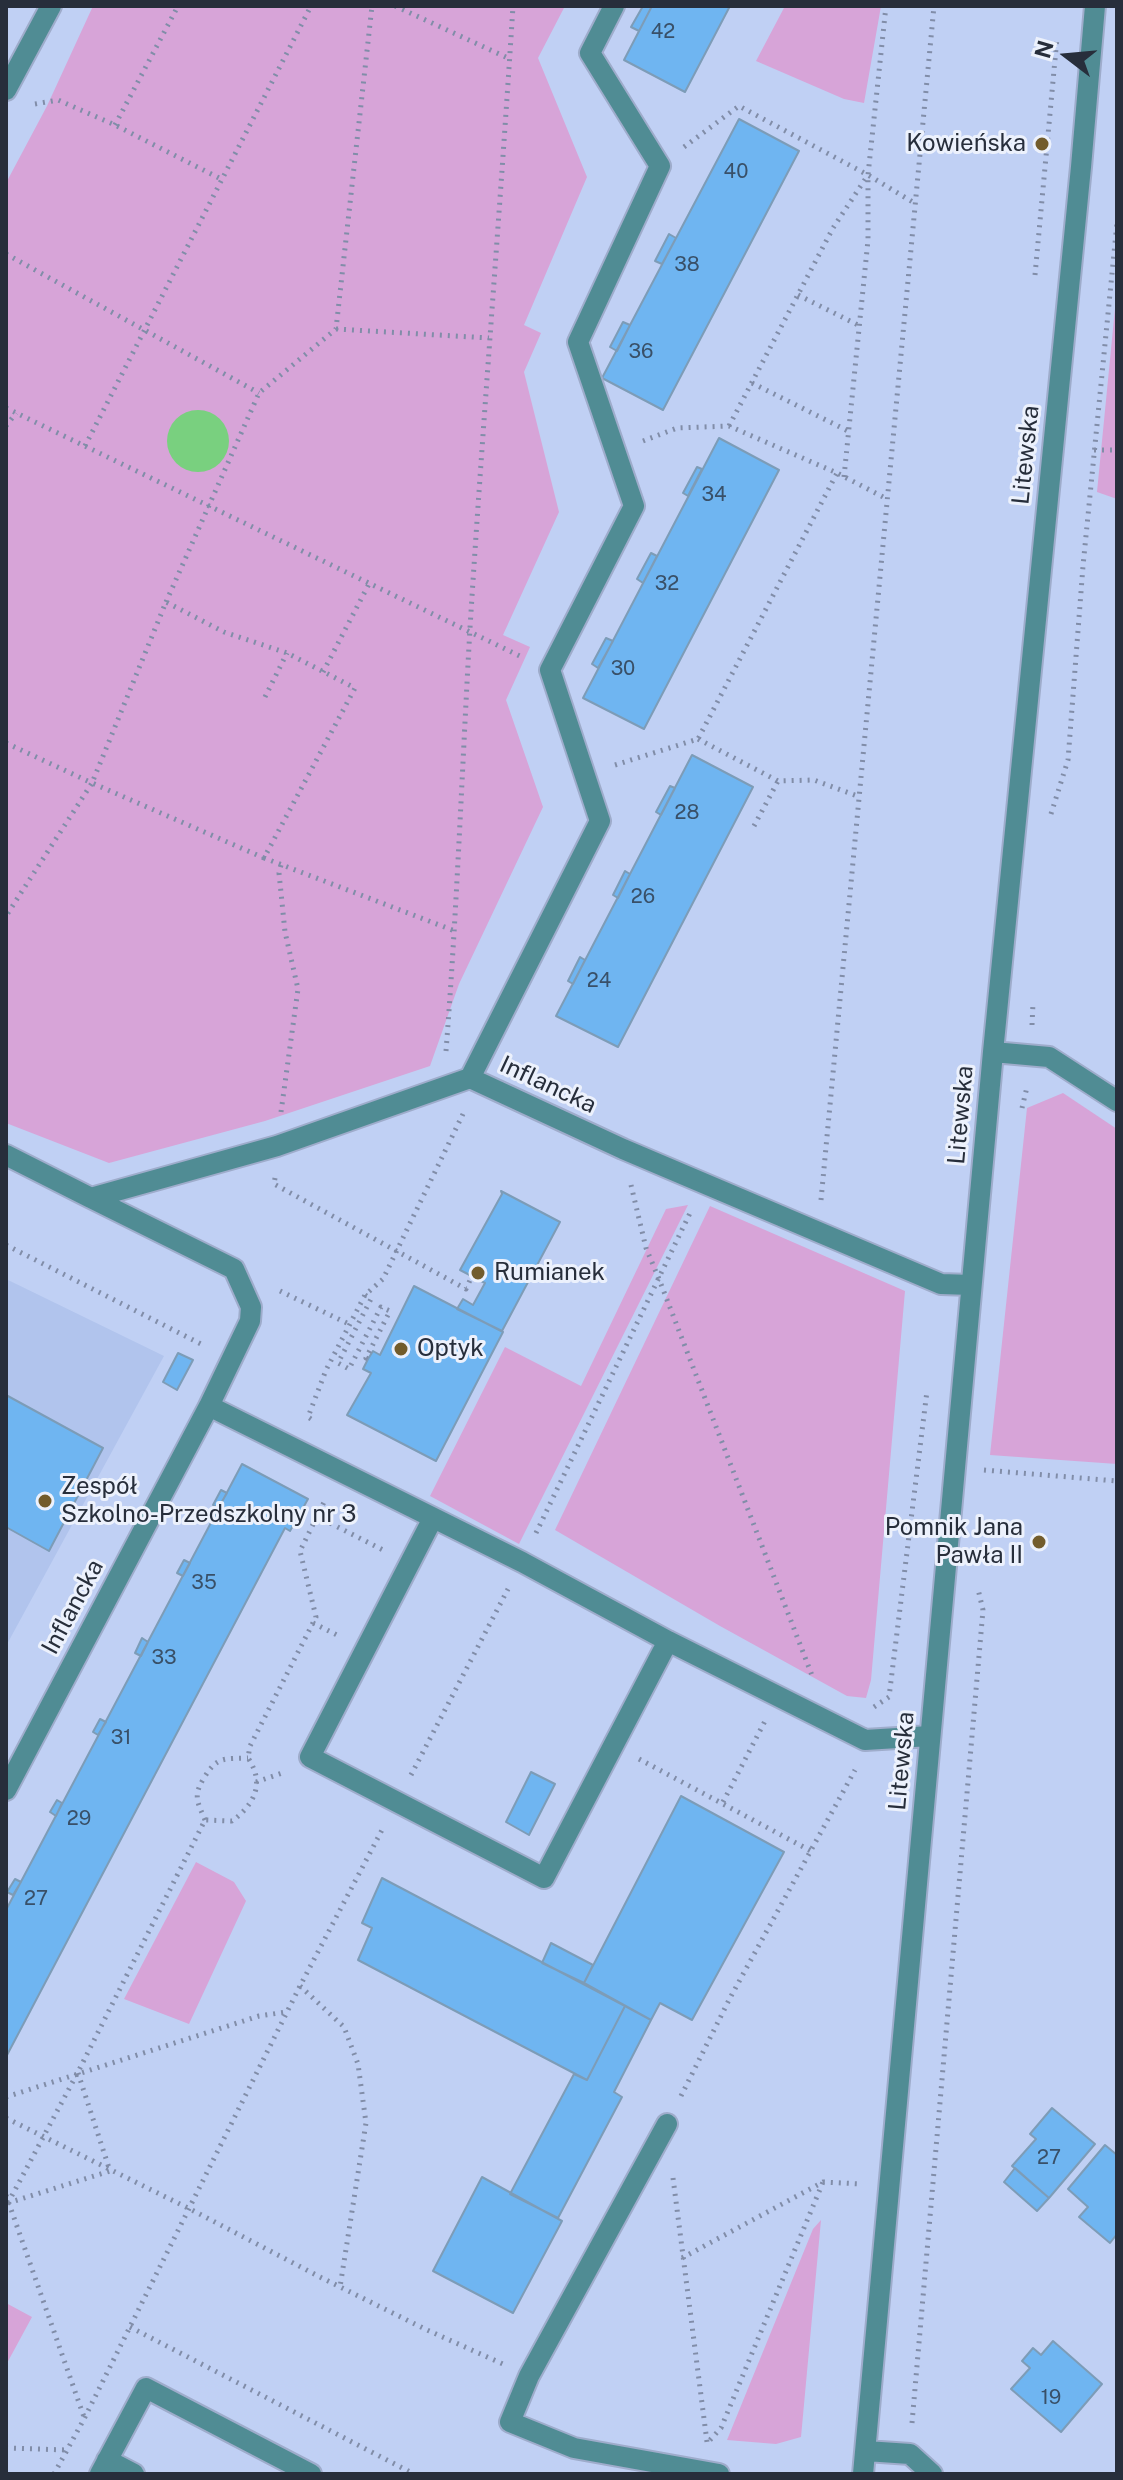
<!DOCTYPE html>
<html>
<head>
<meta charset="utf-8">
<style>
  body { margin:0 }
  #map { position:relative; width:1123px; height:2480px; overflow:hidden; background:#c0d0f4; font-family:"Public Sans",sans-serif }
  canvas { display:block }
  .frame { position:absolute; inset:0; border:8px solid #272e3b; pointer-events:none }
  .north { position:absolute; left:1027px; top:16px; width:80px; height:80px; -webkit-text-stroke:6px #ecf1fc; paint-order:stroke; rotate:286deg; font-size:22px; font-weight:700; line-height:32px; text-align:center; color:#272e3b }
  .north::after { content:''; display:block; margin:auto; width:28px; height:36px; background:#272e3b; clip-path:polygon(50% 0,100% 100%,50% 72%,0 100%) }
</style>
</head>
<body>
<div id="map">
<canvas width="1123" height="2480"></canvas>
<div class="frame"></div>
<div class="north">N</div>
</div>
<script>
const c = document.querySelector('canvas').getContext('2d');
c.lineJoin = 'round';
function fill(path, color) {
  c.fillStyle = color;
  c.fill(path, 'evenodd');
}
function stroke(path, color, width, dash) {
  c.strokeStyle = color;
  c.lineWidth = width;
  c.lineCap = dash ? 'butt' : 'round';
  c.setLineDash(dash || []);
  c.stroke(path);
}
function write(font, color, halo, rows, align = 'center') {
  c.font = font + ' "Public Sans",sans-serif';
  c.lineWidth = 6;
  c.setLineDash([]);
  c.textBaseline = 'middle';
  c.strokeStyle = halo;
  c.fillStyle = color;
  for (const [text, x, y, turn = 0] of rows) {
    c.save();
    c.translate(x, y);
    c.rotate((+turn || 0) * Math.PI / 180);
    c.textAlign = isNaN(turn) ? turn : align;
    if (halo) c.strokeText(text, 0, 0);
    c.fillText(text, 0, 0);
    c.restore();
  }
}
fill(new Path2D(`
  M6,1279L164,1356L6,1646Z`), '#b1c4ed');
fill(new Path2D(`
  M93,6H565L538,58L587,177L524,325L541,333L524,372L559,512L503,635L530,647L506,700L543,807L459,984L430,1066L265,1121L109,1163L6,1123V183L47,106Z
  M785,6H881L864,103L844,99L756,61Z
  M1117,288V499L1097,492Z
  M1063,1093L1117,1129V1464L990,1455L1027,1108Z
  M688,1205L519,1544L430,1496L505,1347L581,1386L666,1209Z
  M710,1206L905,1291L871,1680L866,1698L847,1696L720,1626L555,1530Z
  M196,1862L234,1882L246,1901L189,2024L124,1999Z
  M821,2220L801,2437L776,2444L727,2440L813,2229Z
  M6,2303L32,2317L6,2365Z`), '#d7a4d8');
fill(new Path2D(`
  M167 441a31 31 0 1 1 62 0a31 31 0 1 1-62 0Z`), '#79d07f');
const building = new Path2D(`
  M643,6H652L639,31L631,27Z
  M652,6H730L685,92L624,60Z
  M739,119L799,151L663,410L602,378Z
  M669,234L676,238L662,264L655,261Z
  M623,322L630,325L617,351L610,347Z
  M719,438L779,470L644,729L583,698Z
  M697,467L702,469L688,496L683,493Z
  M651,553L657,556L643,583L637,579Z
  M606,638L613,641L598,668L592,664Z
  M692,755L753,787L618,1047L556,1016Z
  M670,786L675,788L661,815L656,812Z
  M625,871L630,874L618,898L613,895Z
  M580,957L585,960L573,984L568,981Z
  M501,1191L560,1222L502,1331L457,1309L463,1299L473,1305L485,1283L460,1270L502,1194Z
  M414,1286L503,1332L436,1461L347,1415L371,1373L363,1369L368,1359L373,1351L380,1355Z
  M178,1353L193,1360L177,1390L163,1382Z
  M6,1395L103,1448L49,1551L6,1527Z
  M242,1464L308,1499L290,1531L285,1528L6,2057V1910Z
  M221,1490L227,1493L218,1508L213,1505Z
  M184,1560L190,1563L183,1576L177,1573Z
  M142,1638L148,1642L141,1656L135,1653Z
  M100,1719L106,1722L98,1735L93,1732Z
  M531,1772L555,1784L529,1835L506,1822Z
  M681,1796L784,1852L692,2020L660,2003L651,2020L584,1983Z
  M57,1800L62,1803L56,1816L50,1812Z
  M382,1878L625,2006L587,2080L358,1960L372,1928L362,1923Z
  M15,1879L21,1882L13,1895L7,1892Z
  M551,1943L593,1965L584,1983L542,1963Z
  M625,2006L651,2020L614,2092L622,2097L558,2218L510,2194L574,2074L587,2080Z
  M1052,2108L1095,2144L1049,2198L1012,2166L1036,2139L1030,2134Z
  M1105,2145L1117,2155V2234L1110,2243L1079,2217L1088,2207L1068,2189Z
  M1015,2168L1049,2198L1037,2211L1004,2182Z
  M482,2177L562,2221L513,2313L433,2271Z
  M1053,2341L1102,2384L1061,2432L1011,2389L1030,2368L1022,2361L1033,2348L1041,2355Z`);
fill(building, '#6fb5f1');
stroke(building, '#7d9cb7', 2);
const minor = new Path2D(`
  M6,90L51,6
  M993,1052L1049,1057L1117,1101
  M470,1078L600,821L550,670L634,506L578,342L660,166L590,53L614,6
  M6,1155L91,1198L277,1146L470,1078L623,1149L941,1284L971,1285
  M91,1198L234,1269L251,1307L250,1321L209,1406L522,1562L668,1641L865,1740L930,1736
  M433,1518L310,1757L544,1878L668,1641
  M6,1790L209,1406
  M667,2124L529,2376L510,2422L574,2448L719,2474
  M866,2451L910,2454L932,2474
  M107,2460L134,2474
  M100,2474L146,2388L311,2474
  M863,2474L993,1052L1081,167L1095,6`);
stroke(minor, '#9eaccb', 24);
stroke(new Path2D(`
  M395,6L510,59
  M35,104L58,100L115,125L221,179
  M115,125L178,6
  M684,147L739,106L868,175L916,204
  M6,254L259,393
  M1035,275L1057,38
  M798,295L860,326
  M336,329L489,338
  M752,383L850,432
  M6,408L524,658
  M6,426L16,413
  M729,426L833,228L868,175
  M643,441L677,428L729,426L837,473L887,499
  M85,446L311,6
  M1094,450H1117
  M844,477L868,240V175L886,6
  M166,602L259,393L336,329L372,6
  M323,672L370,582
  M265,697L287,653
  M698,739L778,781L814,780L860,797
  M6,743L92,783L6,916
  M615,765L698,739L837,473
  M1051,814L1068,760L1083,566L1117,223
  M754,826L778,781
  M264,858L92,783L166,602L224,632L287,653L355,688L264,858L455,931
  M1032,1025L1033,1003
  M446,1051C457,910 462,769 470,628C483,420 500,213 513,6
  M1022,1108L1027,1087
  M281,1112L298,989L285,932L279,873L281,865
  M275,1178L274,1184L466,1289L472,1276
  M631,1185L646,1248L659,1279L813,1678
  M821,1200L934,6
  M6,1245L203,1345
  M280,1291L351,1325
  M365,1295L371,1299L338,1363L349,1369L381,1307L390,1311L366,1358L368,1359
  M311,1419L308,1417L326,1370L365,1295L383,1279L463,1114
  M984,1470L1117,1481
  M316,1516L383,1550
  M536,1533L691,1211
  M313,1623L337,1635
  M874,1707L889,1697L927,1391
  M639,1759L811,1851
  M411,1775L508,1589
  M256,1782L285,1772
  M723,1802L765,1721
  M205,1820C197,1801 193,1796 204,1778C217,1756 224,1759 248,1758
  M300,1986L344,2027L358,2064L366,2123L340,2287
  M681,2096L730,1998L855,1770
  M6,2097L259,2016L286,2012
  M6,2118L190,2209L320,2277L427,2330L503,2364
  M673,2178L707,2442
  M6,2195L84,2417
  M8,2203L78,2072L205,1820L232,1821C255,1804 265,1783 248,1758L250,1746L316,1617L300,1551L326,1498
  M8,2203L110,2171L78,2073
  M682,2258L823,2182L861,2184
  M130,2327L414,2474
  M912,2423L983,1610L978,1589
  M710,2440L721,2428L823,2182
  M6,2448L67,2450
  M54,2474L84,2419L300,1986L382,1830`), '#818da8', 5, [2, 6]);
stroke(minor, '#508c94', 20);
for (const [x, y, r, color] of [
  [1042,144,8,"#725c2c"],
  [478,1273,8,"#725c2c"],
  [401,1349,8,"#725c2c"],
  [45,1501,8,"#725c2c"],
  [1039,1542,8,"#725c2c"]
]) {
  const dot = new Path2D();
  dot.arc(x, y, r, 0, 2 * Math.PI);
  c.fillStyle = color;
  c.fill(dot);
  stroke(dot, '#ecf1fc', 3);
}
write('20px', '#395068', null, [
  ["42",663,32],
  ["40",736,172],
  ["38",687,265],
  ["36",641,352],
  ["34",714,495],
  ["32",667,584],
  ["30",623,669],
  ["28",687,813],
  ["26",643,897],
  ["24",599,981],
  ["35",204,1583],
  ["33",164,1658],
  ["31",121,1738],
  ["29",79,1819],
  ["27",36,1899],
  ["27",1049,2158],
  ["19",1051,2398]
]);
write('24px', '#272e3b', '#ecf1fc', [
  ["Kowieńska",1026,144,"right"],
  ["Rumianek",494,1273],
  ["Optyk",417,1349],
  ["Zespół",61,1487],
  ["Szkolno-Przedszkolny nr 3",61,1515],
  ["Pomnik Jana",1023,1528,"right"],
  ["Pawła II",1023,1556,"right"]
], 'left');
write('24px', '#272e3b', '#ecf1fc', [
  ["Litewska",1026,455,-84],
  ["Inflancka",548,1085,25],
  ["Litewska",961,1115,-85],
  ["Inflancka",73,1607,-62],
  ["Litewska",902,1761,-85]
]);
</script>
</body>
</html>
